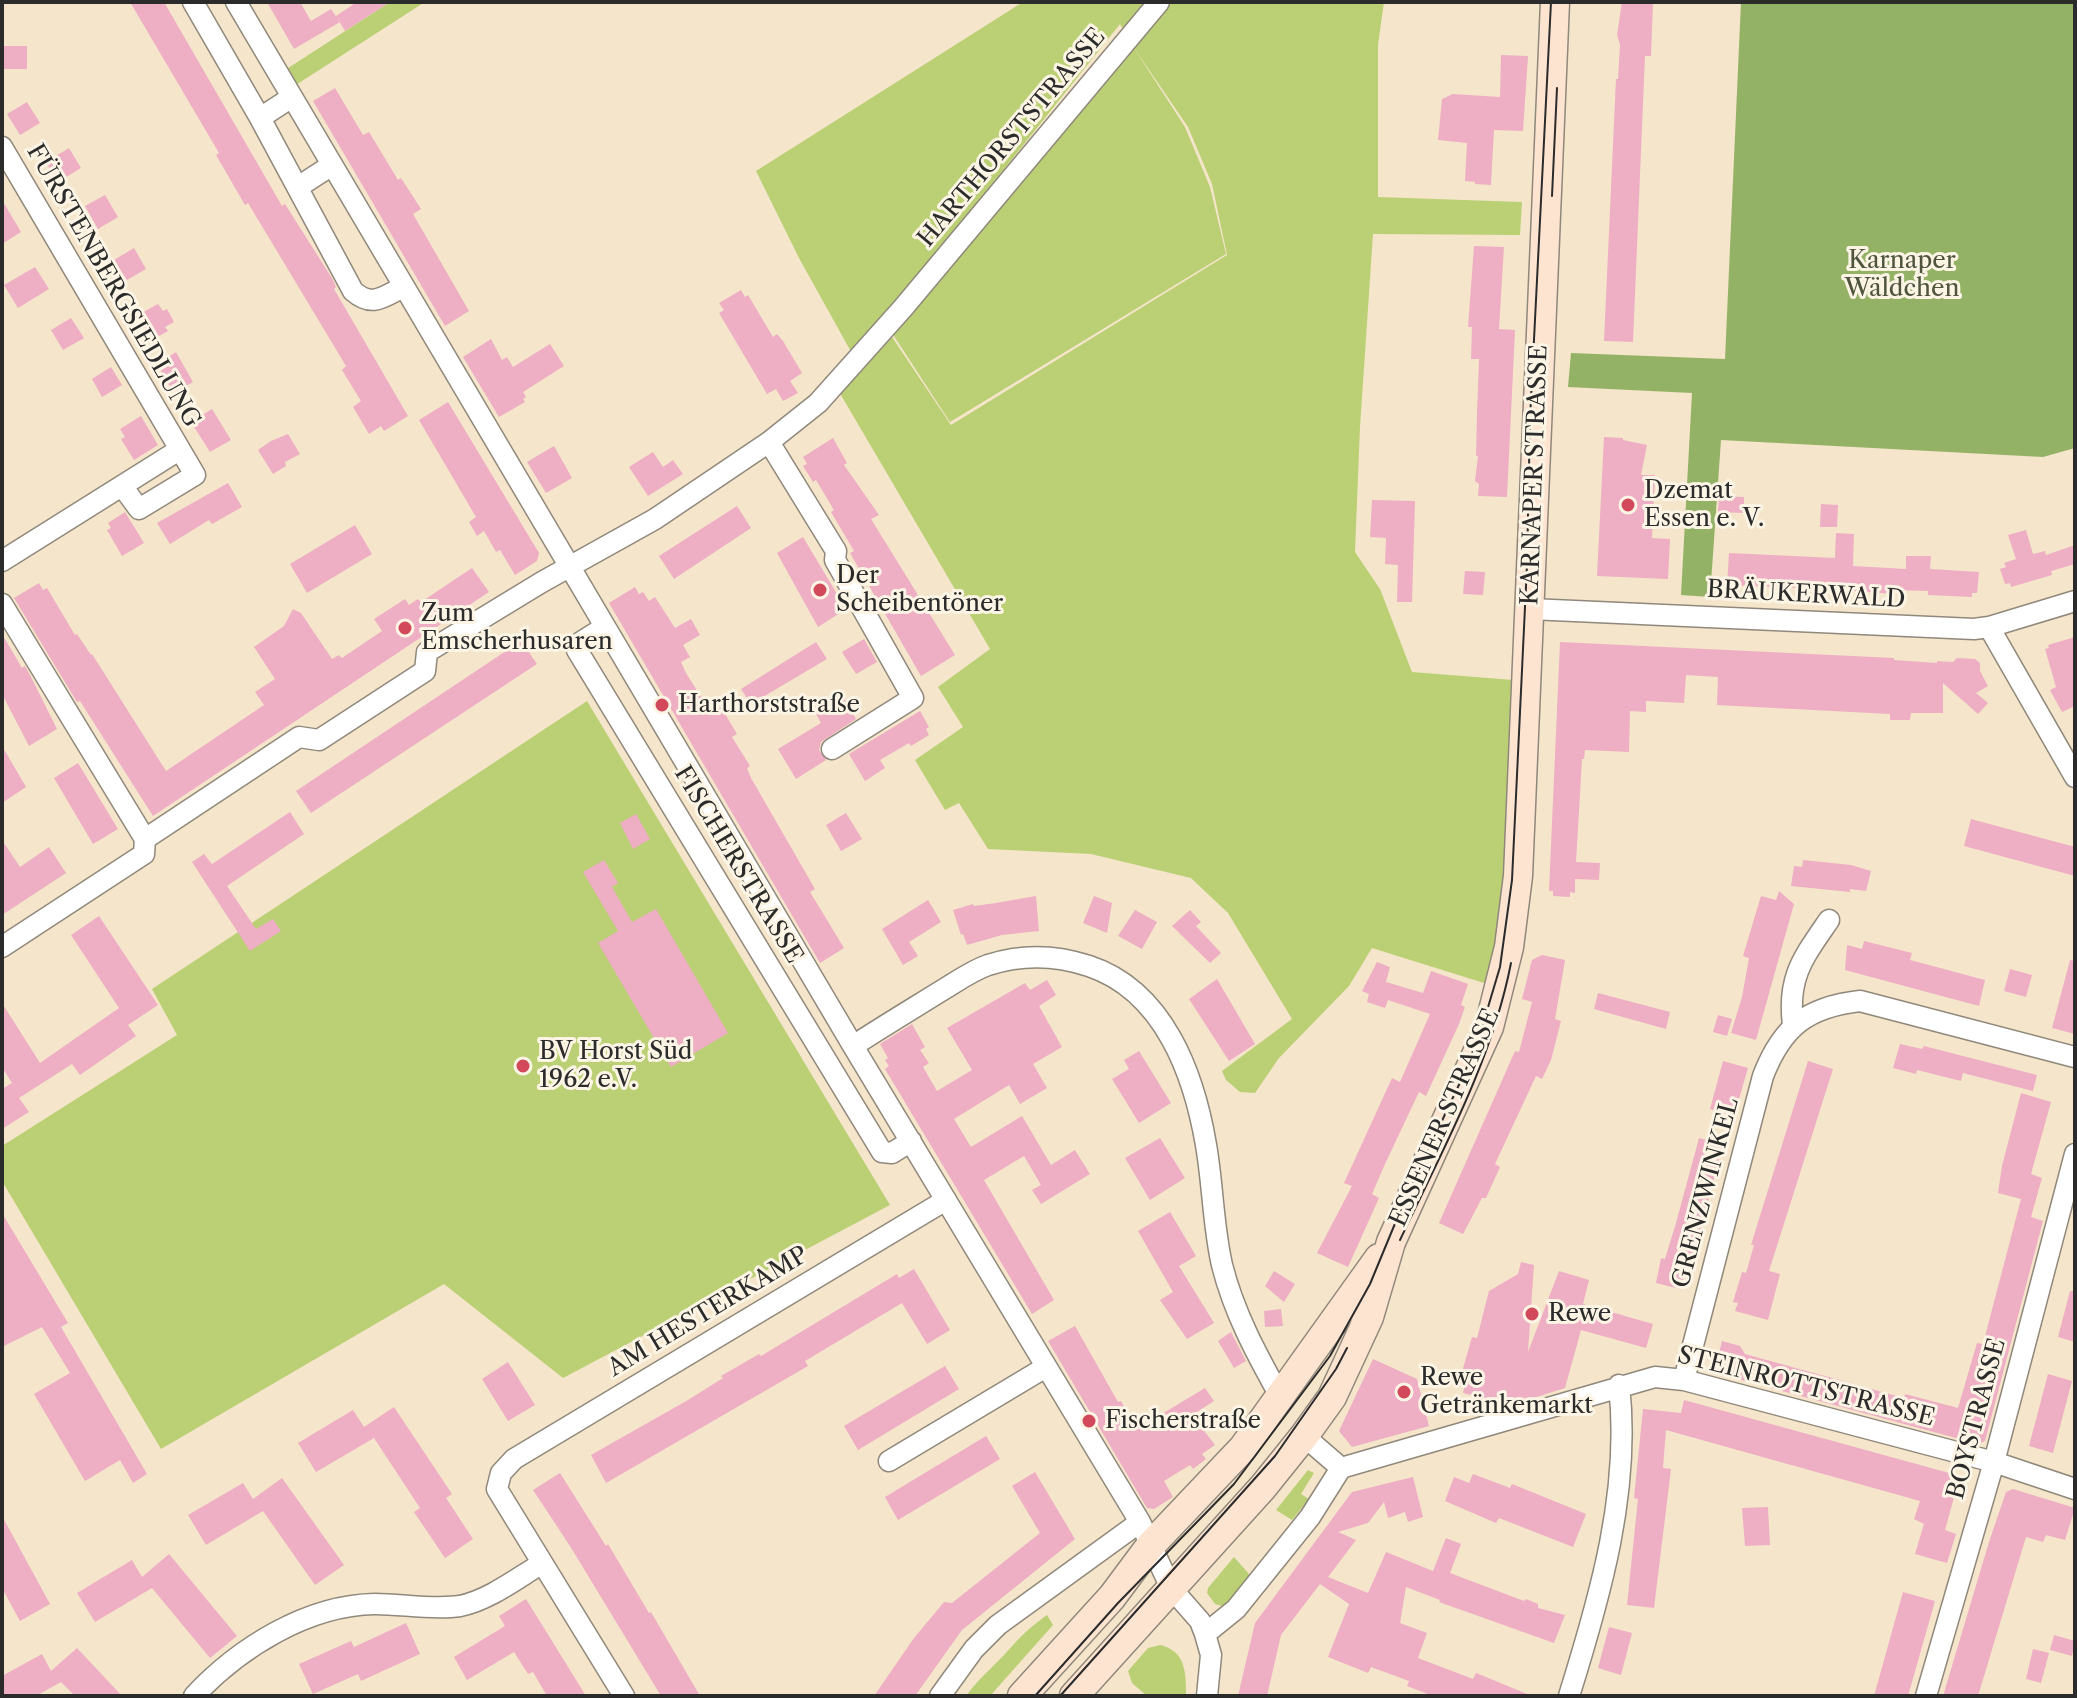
<!DOCTYPE html>
<html>
<head>
<meta charset="utf-8">
<style>
  body { margin:0 }
  #map { position:relative; width:2077px; height:1698px; overflow:hidden; background:#f5e5cb; font-family:"Libre Caslon Text",serif }
  canvas { display:block }
  .frame { position:absolute; inset:0; border:4px solid #2b2b2b; pointer-events:none }
</style>
</head>
<body>
<div id="map">
<canvas width="2077" height="1698"></canvas>
<div class="frame"></div>
</div>
<script>
const c = document.querySelector('canvas').getContext('2d');
c.lineJoin = 'round';
function fill(path, color) {
  c.fillStyle = color;
  c.fill(path, 'evenodd');
}
function stroke(path, color, width, dash) {
  c.strokeStyle = color;
  c.lineWidth = width;
  c.lineCap = dash ? 'butt' : 'round';
  c.setLineDash(dash || []);
  c.stroke(path);
}
function write(font, color, halo, rows, align = 'center') {
  c.font = font + ' "Libre Caslon Text",serif';
  c.lineWidth = 6;
  c.setLineDash([]);
  c.textBaseline = 'middle';
  c.strokeStyle = halo;
  c.fillStyle = color;
  for (const [text, x, y, turn = 0] of rows) {
    c.save();
    c.translate(x, y);
    c.rotate((+turn || 0) * Math.PI / 180);
    c.textAlign = isNaN(turn) ? turn : align;
    if (halo) c.strokeText(text, 0, 0);
    c.fillText(text, 0, 0);
    c.restore();
  }
}
fill(new Path2D(`
  M390,2H425L288,90L279,74Z
  M1023,2H1384L1378,45V197L1522,202L1520,235L1373,234L1360,427L1355,552L1380,589L1412,672L1526,681L1500,988L1372,948L1349,986L1279,1058L1255,1093L1240,1092L1226,1080L1222,1071L1292,1019L1228,913L1191,878L1091,854L988,849L959,803L945,810L915,760L963,727L938,687L990,649L838,390L890,334L951,425L1227,255L1212,184L1188,127L1132,45L1185,127L1210,187L1226,254L950,422L892,333L1132,45L1120,24L854,357L799,258L756,171Z
  M587,701L890,1205L563,1378L444,1284L161,1449L2,1181V1146L177,1035L152,989Z
  M1308,1470L1314,1473L1301,1494L1309,1499L1292,1520L1276,1510Z
  M1234,1557L1250,1575L1233,1598L1222,1606L1215,1604L1207,1593L1208,1588Z
  M1047,1615L1053,1625L990,1696H966C979,1678 991,1669 1005,1654C1021,1636 1028,1629 1047,1615Z
  M1160,1645C1186,1651 1186,1673 1186,1696H1147L1132,1683L1128,1671L1148,1648Z`), '#bbd074');
fill(new Path2D(`
  M1741,2H2075V448L2043,457L1721,440L1710,597L1681,595L1692,393L1568,387L1571,353L1725,359Z`), '#94b266');
fill(new Path2D(`
  M130,2H164L282,206L285,204L333,280L336,287L334,289L408,416L384,431L381,426L369,434L353,407L361,401L342,370L346,366L248,203L245,205L216,155L219,153Z
  M267,2H300L311,21L331,9L340,22L294,49Z
  M357,2H390L345,31L336,16Z
  M1622,2H1653L1651,56H1645L1633,342L1604,341L1616,79H1618L1620,45L1617,35Z
  M2,46H27V69H2Z
  M1501,55L1528,56L1523,131L1494,130L1491,185L1475,184V182L1465,181L1467,143L1438,140L1442,99L1453,94L1500,97Z
  M335,88L363,135L369,132L398,180L401,178L421,209L413,214L469,311L445,326L313,101Z
  M27,102L40,123L20,135L7,114Z
  M69,148L81,168L58,182L46,162Z
  M105,195L118,217L98,229L85,206Z
  M2,200L21,232L2,244Z
  M1474,246L1504,247L1499,329L1515,330L1507,497L1478,496L1479,484L1475,481L1478,456H1476L1477,414L1479,359H1471L1472,327H1468Z
  M134,248L146,269L127,280L114,260Z
  M35,267L49,289L18,308L4,285Z
  M741,290L745,297L748,295L773,337L777,334L783,341L802,373L790,381L798,393L783,401L776,389L767,394L719,313L724,310L719,303Z
  M158,304L163,311L167,309L174,322L165,327L168,331L152,340L138,315Z
  M71,318L84,338L63,350L51,330Z
  M491,339L502,360L507,357L513,367L550,344L564,366L523,392L526,397L523,399L525,402L499,417L463,357Z
  M176,352L193,382L174,393L157,364Z
  M111,367L122,385L102,397L92,379Z
  M448,402L539,553L537,561L515,575L500,550L496,552L484,531L477,536L469,522L476,517L419,420Z
  M212,409L231,440L210,452L191,422Z
  M141,416L158,445L134,460L121,439L125,437L120,429Z
  M288,434L300,454L285,462L286,466L273,474L258,450L271,441Z
  M1604,437L1623,438V440L1647,445L1641,475H1655L1652,538L1670,539L1668,579L1597,576Z
  M833,438L847,463L844,465L879,515L871,519L955,655L921,676L850,553L854,551L831,512L834,510L816,480L813,482L803,466L807,464L803,457Z
  M554,446L572,478L546,493L527,462Z
  M653,452L663,467L673,460L683,474L648,496L629,467Z
  M228,483L242,507L212,524L209,520L170,544L157,523Z
  M1719,496L1744,497V513L1718,512Z
  M1372,500L1415,501L1412,602H1397L1398,565L1385,564L1386,538L1370,537Z
  M1821,504L1838,505L1837,527H1820Z
  M737,506L751,528L674,579L659,556Z
  M125,512L144,543L122,556L107,530L111,528L108,523Z
  M355,525L372,554L307,593L290,564Z
  M2026,530L2033,554L2045,551L2046,555L2075,545V564L2051,571L2052,575L2011,587L2010,583L2005,584L2000,569L2006,567L2004,563L2016,559L2008,535Z
  M1836,533L1854,534L1853,566L1906,569V556H1931L1930,569L1979,572L1977,593H1972V597L1928,595V591L1895,590V594L1853,591V587L1820,586V589L1727,585L1729,553L1835,558Z
  M803,537L846,609L818,627L777,553Z
  M472,568L489,592L153,816L80,701L77,702L14,598L39,583L43,590L47,588L75,635L77,634L91,655L92,654L166,771L264,705L255,692L275,679L254,647L284,626L293,609L301,613L332,659L339,655L342,658L382,631L374,619L405,599L409,605L418,599L421,602Z
  M1465,571L1485,572L1483,595L1463,594Z
  M635,587L639,594L643,592L649,601L655,597L675,628L691,619L700,635L683,645L690,657L681,662L686,673L711,713L721,707L737,734L732,737L750,766L747,768L751,778L815,889L810,892L844,948L820,963L609,603Z
  M2,634L22,668L25,666L31,677L57,729L29,746L2,694Z
  M2075,637V706L2062,712L2050,690L2056,687L2045,649L2049,648L2048,645Z
  M864,639L877,662L856,674L842,652Z
  M521,641L537,664L311,813L296,791Z
  M816,642L827,659L751,704L741,689Z
  M1560,642L1894,658V660L1937,663V661L1953,662L1957,658L1975,659L1980,663V671L1988,686L1976,693L1988,703L1978,714L1943,683V713H1911L1910,720H1890V714L1717,705L1718,677L1686,675L1684,703L1646,701V712L1630,711L1629,752L1585,750L1584,759H1582L1576,862L1600,863L1599,880L1575,879V893L1570,892V897L1553,896V891H1549Z
  M844,698L856,719L821,742L819,750L826,760L796,779L778,749L821,723L816,714Z
  M920,711L929,727L926,729L929,735L911,746L909,743L880,760L885,768L865,781L849,754Z
  M2,746L26,787L2,803Z
  M78,763L118,829L93,844L54,778Z
  M290,812L304,834L227,886L256,929L273,919L281,931L250,951L192,862L204,854L212,864Z
  M846,813L862,839L841,851L826,825Z
  M636,814L650,839L633,849L620,823Z
  M1971,819L2075,847V876L1964,846Z
  M2,840L20,867L49,847L66,873L2,915Z
  M604,860L618,883L612,887L632,922L656,909L728,1033L671,1067L598,943L618,931L583,872Z
  M1803,860L1851,865L1871,871L1866,891L1850,889V892L1791,886L1794,866L1802,867Z
  M1779,891L1794,904L1756,1040L1731,1033L1742,997L1749,958L1743,956L1761,896L1776,900Z
  M1036,896L1039,931L1002,935L967,945L963,934L961,935L953,910L973,904L974,906L996,903Z
  M1094,896L1112,903L1107,933L1083,923Z
  M928,900L941,922L909,942L918,956L903,965L882,929Z
  M1135,910L1157,922L1142,949L1118,936Z
  M1190,910L1201,922L1196,926L1221,953L1210,963L1172,926Z
  M99,916L158,1005L128,1025L136,1036L80,1075L72,1064L19,1098L29,1112L2,1129V1089L12,1083L2,1067V1003L40,1063L119,1008L71,935Z
  M1864,941L1912,953L1910,960L1985,980L1979,1006L1845,970L1847,945L1862,949Z
  M1542,955L1565,960L1555,1019L1561,1021L1551,1060L1542,1079L1536,1076L1495,1164L1500,1167L1486,1198H1482L1463,1234L1439,1223L1515,1051L1519,1052L1532,1002L1522,999L1532,960Z
  M2070,960L2075,961V1034L2052,1028Z
  M1377,962L1390,967L1386,982L1423,993L1431,971L1468,984L1461,1005L1465,1007L1459,1024L1426,1096L1419,1092L1385,1164L1372,1194L1379,1198L1348,1267L1317,1253L1352,1186L1344,1183L1392,1078L1400,1082L1430,1014L1388,1000L1385,1008L1367,1002L1369,994L1362,991Z
  M2010,969L2032,975L2026,997L2004,991Z
  M1217,979L1255,1044L1229,1061L1189,999Z
  M1047,980L1056,995L1039,1006L1062,1047L1033,1064L1047,1088L1020,1104L1009,1085L954,1119L971,1147L1022,1116L1051,1165L1075,1150L1090,1174L1041,1204L1032,1190L1041,1185L1024,1156L984,1180L1054,1300L1032,1314L885,1069L889,1066L885,1060L888,1058L880,1044L912,1024L925,1047L920,1050L929,1063L923,1067L937,1091L972,1070L947,1028L1025,983L1030,990Z
  M1598,993L1670,1012L1666,1029L1594,1009Z
  M1718,1015L1732,1019L1727,1036L1713,1032Z
  M1900,1044L1922,1049L1924,1046L2037,1075L2033,1091L1963,1073L1961,1081L1917,1070L1916,1074L1893,1068Z
  M1139,1051L1171,1103L1139,1123L1112,1079L1129,1069L1124,1060Z
  M1723,1061L1748,1068L1734,1116L1710,1109Z
  M1808,1061L1833,1069L1769,1271L1780,1274L1768,1320L1735,1311L1738,1303L1733,1302L1742,1272L1746,1273L1754,1245H1751Z
  M2021,1093L2051,1102L2031,1174L2042,1178L2031,1217L2043,1221L1985,1441L1978,1444L1723,1375L1728,1360L1718,1357L1722,1341L1740,1346L1745,1354L1904,1398L1905,1394L1958,1408L1977,1343L1983,1344L2021,1199L1998,1193L2002,1166Z
  M1160,1138L1185,1178L1150,1200L1125,1158Z
  M1699,1138L1723,1145L1691,1265H1687L1680,1289L1656,1283L1661,1258L1665,1259L1676,1223Z
  M1170,1212L1196,1256L1179,1266L1214,1323L1187,1339L1160,1300L1173,1292L1138,1231Z
  M2,1213L68,1323L61,1327L147,1474L133,1483L120,1460L85,1481L34,1394L70,1373L42,1327L2,1347Z
  M1521,1262L1534,1265L1528,1352L1559,1271L1589,1280L1583,1304L1653,1324L1646,1348L1581,1330L1565,1388L1505,1407L1502,1395L1489,1399L1463,1393L1464,1388L1458,1386L1472,1337L1477,1338L1489,1291L1518,1274Z
  M914,1269L950,1330L927,1344L902,1303L805,1361L808,1366L606,1483L591,1455L688,1400L723,1378L721,1376L759,1354L761,1356L897,1274L899,1278Z
  M1274,1271L1295,1284L1284,1302L1265,1286Z
  M2070,1291H2075V1342L2058,1337Z
  M1281,1309L1283,1326L1265,1327L1264,1311Z
  M1075,1326L1118,1402L1121,1401L1137,1429L1205,1388L1214,1401L1192,1415L1215,1445L1202,1454L1206,1459L1193,1469L1190,1465L1164,1481L1173,1497L1154,1509L1147,1508L1048,1341Z
  M1231,1332L1246,1361L1234,1368L1218,1341Z
  M1373,1359L1417,1379L1429,1426L1352,1447L1339,1431Z
  M508,1362L535,1405L508,1421L482,1379Z
  M945,1366L959,1389L858,1450L844,1426Z
  M2048,1374L2072,1381L2053,1453L2029,1446Z
  M1684,1400L1960,1476L1945,1530L1956,1534L1947,1563L1915,1554L1924,1524L1914,1519L1920,1501L1666,1430L1663,1468L1671,1469L1654,1608L1627,1605L1638,1499L1634,1498L1643,1409L1681,1413Z
  M394,1407L452,1494L446,1498L473,1539L445,1558L414,1512L420,1508L374,1438L316,1472L298,1443L353,1410L364,1427Z
  M986,1436L1000,1459L898,1520L885,1497Z
  M1035,1472L1075,1539L962,1630L915,1696H874L914,1638L944,1602L952,1603L1040,1533L1012,1486Z
  M560,1473L606,1546L608,1544L649,1613L651,1612L700,1696H661L570,1546L533,1490Z
  M1473,1474L1510,1488L1512,1484L1586,1514L1573,1547L1499,1518L1496,1523L1445,1501L1454,1477L1469,1483Z
  M1413,1477L1423,1517L1408,1522L1405,1512L1388,1518L1384,1502L1368,1523L1338,1532L1356,1540L1328,1577L1368,1593L1386,1552L1433,1571L1446,1538L1461,1544L1450,1573L1524,1601L1526,1599L1538,1604V1608L1565,1615L1554,1643L1439,1602L1440,1600L1406,1587L1400,1623L1427,1633L1418,1658L1473,1679L1476,1673L1532,1696H1433L1407,1686L1409,1681L1371,1667L1368,1673L1328,1657L1349,1604L1320,1584L1281,1635L1267,1696H1238L1255,1623L1352,1492Z
  M282,1478L344,1565L315,1585L263,1511L206,1545L188,1515L243,1483L253,1499Z
  M2013,1489L2075,1508L2065,1540L2046,1535L2043,1542L2026,1537L1978,1696H1943L1989,1542L2006,1492Z
  M1768,1507L1770,1545L1745,1546L1742,1508Z
  M2,1516L50,1604L20,1621L2,1588Z
  M169,1554L237,1636L210,1658L152,1588L95,1622L77,1593L132,1560L142,1577Z
  M1903,1592L1935,1601L1908,1696H1874Z
  M526,1599L565,1662L586,1696H547L533,1672L528,1674L514,1652L467,1680L454,1657L505,1626L499,1616Z
  M406,1623L420,1654L361,1681L358,1674L313,1694L299,1664L351,1641L354,1647Z
  M1609,1627L1632,1633L1621,1675L1598,1668Z
  M2054,1635L2075,1641L2072,1656L2050,1650Z
  M77,1648L122,1696H75L61,1682L36,1696H2V1676L42,1654L51,1671Z
  M2033,1649L2049,1653L2041,1683L2026,1679Z`), '#eeaec4');
const minor = new Path2D(`
  M193,2L260,118L353,291C372,308 383,297 403,287
  M236,2L853,1046L1140,1522L1171,1588L1200,1621L1205,1634L1211,1655L1207,1696
  M260,118L292,97
  M2,147L195,475L139,509L122,486
  M298,187L332,165
  M769,442L836,551L835,560L913,698L832,749
  M2,561L179,450
  M2,604L145,839
  M1530,609L1974,629L1989,627L2075,601
  M605,627L581,642L577,650L882,1152L892,1153L911,1141
  M1989,627L2075,777
  M145,839L299,737L319,740L425,671L427,652L542,582L655,519L769,442L818,403L903,308L1159,2
  M2,947L144,854L145,839
  M1793,1025C1787,977 1803,958 1829,920
  M853,1046C882,1027 912,1009 941,991C956,982 971,971 988,965C1022,954 1056,955 1089,966C1164,991 1194,1074 1206,1145C1213,1185 1213,1226 1222,1265C1234,1313 1257,1355 1281,1398
  M1684,1380L1763,1076C1782,1027 1807,1007 1860,1001L2075,1057
  M1304,1436L1341,1468L1655,1377L1684,1380L1994,1462L2075,1489
  M889,1461L1046,1367
  M1205,1634L1236,1609L1310,1517L1341,1468
  M194,1696C239,1648 307,1605 375,1604C402,1604 433,1610 460,1606C489,1600 516,1579 541,1564
  M624,1696L497,1489L501,1473L514,1459L946,1200
  M940,1696L974,1649L998,1625L1140,1522
  M1569,1696C1600,1597 1631,1490 1619,1385
  M1926,1696L1994,1462L2075,1154`);
const secondary = new Path2D(`
  M1022,1696L1112,1597L1150,1546L1243,1448L1379,1258
  M1074,1696L1263,1487L1304,1436L1332,1397L1369,1317L1391,1242L1489,1027L1509,947L1518,876L1555,2`);
stroke(minor, '#90887b', 23);
stroke(secondary, '#90887b', 31);
stroke(minor, '#fff', 20);
stroke(secondary, '#fde4d1', 28);
stroke(new Path2D(`
  M1552,196L1557,88
  M1400,1240C1442,1151 1492,1061 1511,963
  M1035,1696L1118,1603L1234,1484L1330,1356L1370,1284L1406,1197L1465,1072L1483,1024L1500,967L1512,880L1527,565L1530,419L1551,2
  M1060,1696L1275,1456L1336,1369L1347,1348`), '#2b2b2b', 2);
for (const [x, y, r, color] of [
  [1628,505,8,"#d1495b"],
  [820,590,8,"#d1495b"],
  [405,628,8,"#d1495b"],
  [662,705,8,"#d1495b"],
  [523,1066,8,"#d1495b"],
  [1532,1314,8,"#d1495b"],
  [1404,1392,8,"#d1495b"],
  [1089,1421,8,"#d1495b"]
]) {
  const dot = new Path2D();
  dot.arc(x, y, r, 0, 2 * Math.PI);
  c.fillStyle = color;
  c.fill(dot);
  stroke(dot, '#fcf5e5', 3);
}
write('24px', '#2b2b2b', '#fcf5e5', [
  ["HARTHORSTSTRASSE",1012,138,-50],
  ["FÜRSTENBERGSIEDLUNG",113,286,60],
  ["KARNAPER STRASSE",1535,475,-88],
  ["BRÄUKERWALD",1806,595,3],
  ["FISCHERSTRASSE",738,865,59],
  ["ESSENER STRASSE",1445,1118,-66],
  ["GRENZWINKEL",1706,1193,-75],
  ["AM HESTERKAMP",708,1312,-31],
  ["STEINROTTSTRASSE",1806,1387,14],
  ["BOYSTRASSE",1977,1419,-75]
]);
write('24px', '#4f543d', '#fcf5e5', [
  ["Karnaper",1902,261],
  ["Wäldchen",1902,289]
]);
write('24px', '#2b2b2b', '#fcf5e5', [
  ["Dzemat",1644,491],
  ["Essen e. V.",1644,519],
  ["Der",836,576],
  ["Scheibentöner",836,604],
  ["Zum",421,614],
  ["Emscherhusaren",421,642],
  ["Harthorststraße",678,705],
  ["BV Horst Süd",539,1052],
  ["1962 e.V.",539,1080],
  ["Rewe",1548,1314],
  ["Rewe",1420,1378],
  ["Getränkemarkt",1420,1406],
  ["Fischerstraße",1105,1421]
], 'left');
</script>
</body>
</html>
